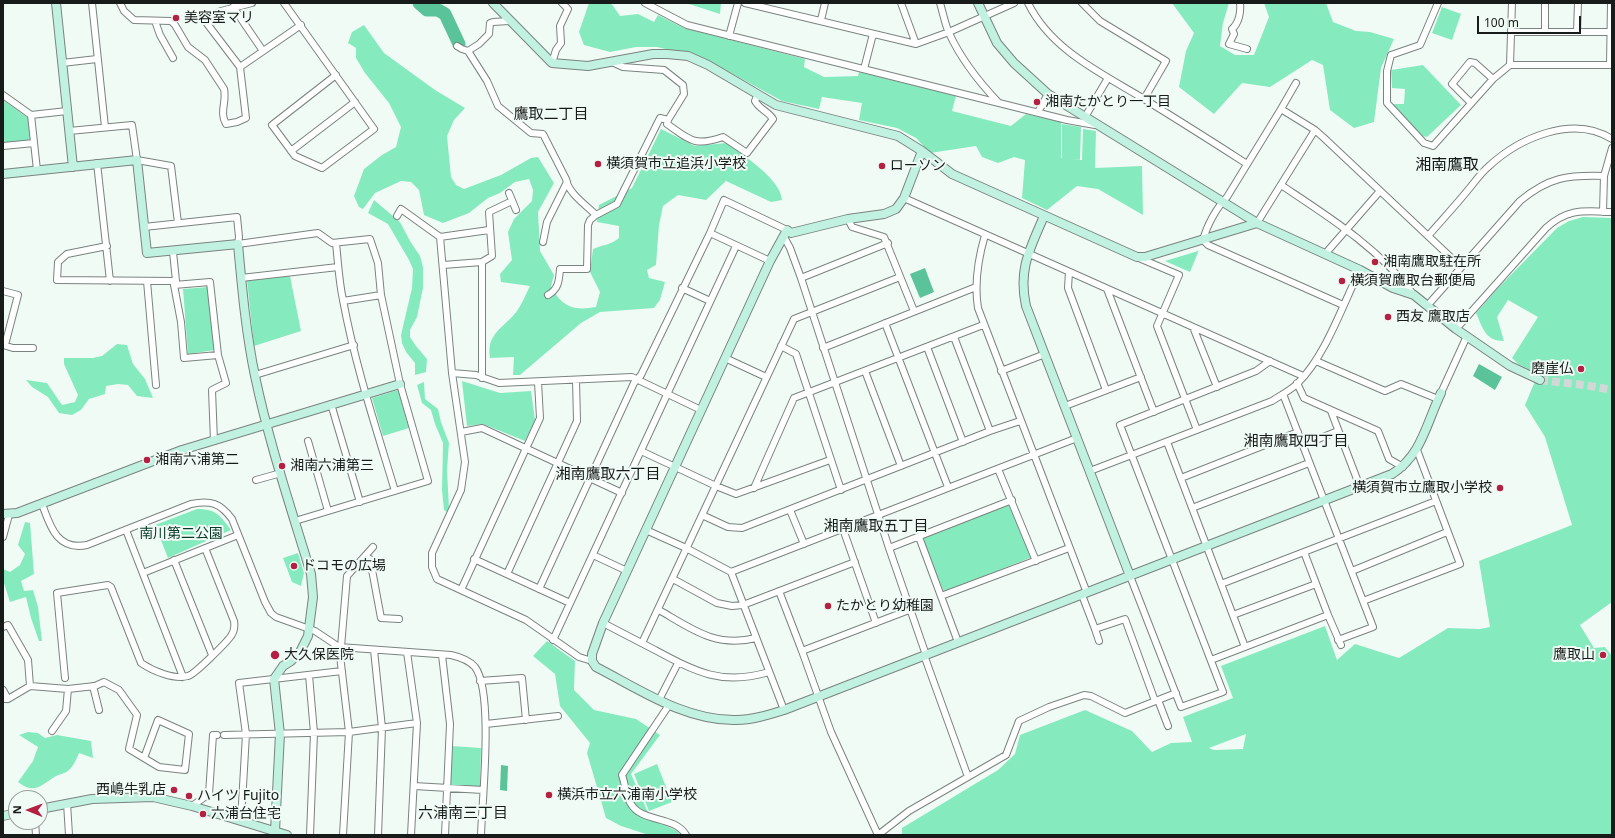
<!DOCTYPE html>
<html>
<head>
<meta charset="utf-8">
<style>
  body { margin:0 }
  #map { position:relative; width:1615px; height:838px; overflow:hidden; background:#f1fbf6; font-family:"Noto Sans",sans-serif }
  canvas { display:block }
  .frame { position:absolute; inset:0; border:4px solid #171b19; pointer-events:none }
  .north { position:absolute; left:8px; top:790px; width:40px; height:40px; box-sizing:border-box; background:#f1fbf6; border:1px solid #9aa19e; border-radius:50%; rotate:271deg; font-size:11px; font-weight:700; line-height:16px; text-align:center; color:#171b19 }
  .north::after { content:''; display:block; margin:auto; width:14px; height:18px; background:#b32042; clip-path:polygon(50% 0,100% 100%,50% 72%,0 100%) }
  .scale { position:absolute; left:1477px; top:16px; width:104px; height:18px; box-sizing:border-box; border:2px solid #171b19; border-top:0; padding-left:5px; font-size:12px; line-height:14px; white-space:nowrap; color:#171b19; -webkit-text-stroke:3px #f1fbf6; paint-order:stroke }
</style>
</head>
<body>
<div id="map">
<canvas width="1615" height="838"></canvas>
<div class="frame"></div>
<div class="north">N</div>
<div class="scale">100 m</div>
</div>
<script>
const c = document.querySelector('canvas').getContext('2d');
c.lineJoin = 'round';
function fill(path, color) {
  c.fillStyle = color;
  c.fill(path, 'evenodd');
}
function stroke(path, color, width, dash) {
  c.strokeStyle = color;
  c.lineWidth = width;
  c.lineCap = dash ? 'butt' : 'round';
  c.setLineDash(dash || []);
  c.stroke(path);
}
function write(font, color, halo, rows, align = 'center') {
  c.font = font + ' "Noto Sans","Noto Sans JP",sans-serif';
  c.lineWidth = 4;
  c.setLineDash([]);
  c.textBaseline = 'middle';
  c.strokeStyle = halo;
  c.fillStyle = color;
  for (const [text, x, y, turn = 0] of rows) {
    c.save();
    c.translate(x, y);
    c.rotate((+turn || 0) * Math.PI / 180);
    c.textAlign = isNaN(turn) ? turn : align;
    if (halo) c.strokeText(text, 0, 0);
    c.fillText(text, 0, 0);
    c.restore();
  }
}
fill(new Path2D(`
  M589,3H611L620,16L638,14L654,22L658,15L684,28L805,59L804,67L824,77L858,76L859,72L956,96L952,111L1011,126L1026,114L1061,122V158L1082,160L1083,129L1096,131L1095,168L1142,166L1143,215L1098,189L1077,186L1047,210L1022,198L1025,160L1014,157L998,163L982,157L976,146L930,153L916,138L897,128L859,120L862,103L822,97L819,109L782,101L704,58L657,47H636L610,52L584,45L579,32Z
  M686,3H721L720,14Z
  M1172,3H1229L1223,23L1220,46L1235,55H1254L1269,17L1264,3H1326L1333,22L1356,31L1370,32L1394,39L1381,68L1374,122L1354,128L1330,110L1323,65L1312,60L1270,87L1242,83L1214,114L1179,87L1186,51L1194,33Z
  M1442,7L1461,14L1452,40L1432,33Z
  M364,25L384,53L435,90L465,108L454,120L447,136L451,177L456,185L464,189L501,175L531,158L538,157L554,183L538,212L540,251L554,275L551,286C562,307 573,311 596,307L600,292L590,272L593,249C602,245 611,245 619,238V226L597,222L599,205L632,188L661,129L695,146L726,143C743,155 781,179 782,200L771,202L726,181L706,200L678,195L663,206L659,225L656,265L647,270L649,278L665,282L660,300L654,308L600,312L581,323L520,375H513L514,357L490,358C486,333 504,328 517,311C522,304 526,294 530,286L501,282L500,274L512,260L508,232L514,219L532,201L533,190L529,179L515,182L500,193L488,198L469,213L443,223L424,215L419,190L411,182L401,181L375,193L363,209L359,207L354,196L364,169L382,155L396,147L401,127L389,103L365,73L356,58V48L348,43L352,32Z
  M1423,65L1461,105L1427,137L1418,135L1392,104H1404L1405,89L1392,88L1391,70Z
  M3,100L28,118L30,141L3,144Z
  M1062,124L1081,127L1080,160L1062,158Z
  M374,200L400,222L410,241L420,256L423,267V288L417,317L410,330V337L416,346L427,359L426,372L415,375V363L406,352L402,343L401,335L412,288L413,269L409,260L388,224L368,213Z
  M1583,217L1612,218V602L1580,625L1594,648L1605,647L1612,656V835H902V828L998,770L1015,754L1020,735L1085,710L1132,731L1152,752L1171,743L1192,742L1183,717L1233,698L1221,666L1325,626L1337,660L1355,644L1399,658L1448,628L1480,629L1490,627L1479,561L1572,525L1545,437L1525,405L1538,374L1518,364L1512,358L1538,317L1508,300L1497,317L1504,341C1485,341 1483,328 1476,313L1498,288L1557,228L1569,221ZM1246,734L1243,749L1214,750L1209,748Z
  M1199,250L1190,272L1165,261L1198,251Z
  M290,276L301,331L254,346L247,280Z
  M208,287L215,350L188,354L183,289Z
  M117,344L127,345L133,364L145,379L153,398L137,396L128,385L118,384L106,386L105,394L89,399L81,410L72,415L59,413L48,397L32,387L26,380L47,383L62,405L75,402L78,395L64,364V358H93L102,356Z
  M462,381L500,393L531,391L535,420L525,441L483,424L467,426Z
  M424,382L425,399L438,409L441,422L449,443L447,470L449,508L447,512L444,510L442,490L443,443L435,424L431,410L422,403L417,385Z
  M398,390L409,428L383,436L372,398Z
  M1009,505L1032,557L944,592L922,538Z
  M197,509C216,509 220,515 231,530L168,558L155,525Z
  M25,522L30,523L34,574L21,581L24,591L33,590L38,607L42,641H39L31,618L26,597L10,602L3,580V569L10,572L20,565L25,554L18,545Z
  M298,553L304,573L301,586L292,582L283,558Z
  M547,641L575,661L574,690L594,710L636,719L660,735L631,774L651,819L677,831L680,835H649L621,826L606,818L587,753L590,743L560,706L555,674L533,656Z
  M28,732L38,733L45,738L57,735L91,741L93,758L79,753C77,758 74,765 70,769C67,773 60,774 56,776C41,785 35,795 18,782L33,761L38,747L19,735Z
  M452,746L481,748L480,788L450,787Z
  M657,764L672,802L649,811L634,774Z`), '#86eabf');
fill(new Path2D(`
  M925,268L934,292L920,298L910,274Z
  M1479,364L1502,377L1495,390L1473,376Z
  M501,765L508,766L507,791L500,790Z`), '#5ac399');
stroke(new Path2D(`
  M419,3L427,10H438L445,14L459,44`), '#5ac399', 13);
stroke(new Path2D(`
  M1540,380L1584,385L1612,390`), '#d0d9d5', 8, [8, 4]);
const street = new Path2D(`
  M92,3L105,127
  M120,3L124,11L134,20L171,21L175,25L188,47L205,60L224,89C227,102 219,112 226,124L237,122L246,118L240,67L205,21L221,11L252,3
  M284,3L374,129L322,168L295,156L272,125L336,75
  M645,3L687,25L1067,120L1095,125
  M745,3L916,44L949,32L1014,3
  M901,3L916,44
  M940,3C943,13 945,24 949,33C961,59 979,82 998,102
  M1028,3C1051,50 1101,73 1144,99C1178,120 1213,142 1247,164
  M1082,3L1100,21L1166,61L1144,99
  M1240,3C1241,12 1239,23 1232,29L1234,34L1229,44L1247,49
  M1438,3L1420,45L1391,55L1387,71V103L1424,143L1433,146L1493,79L1510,65H1612
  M1545,3V32
  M233,7L263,51
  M821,20L825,3
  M155,21L160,35L173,58
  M1511,32H1612
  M1577,32L1578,3
  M729,36L738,3
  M457,46L462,49L468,51L479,44L489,34L490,23L493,22L509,21
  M468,51L487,81L498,106L531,133L543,134L566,179C568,193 586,205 596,215
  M62,63L97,59
  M552,63L556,50L561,43L560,26L568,9L562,3
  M1510,65L1512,3
  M1610,65L1611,3
  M240,67L301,25
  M864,69L873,34
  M3,95L31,115L67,111
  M1471,103L1452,84L1470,62L1475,63L1493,79
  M1281,109L1296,83
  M1038,112L1048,94
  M31,115L37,170
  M1085,117L1108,78
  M668,120L667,124C690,140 694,147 723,137L747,153L773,119C768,111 759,109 755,101L758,94
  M69,131L132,125L137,160L171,166L178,223
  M3,146L34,143
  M291,151L355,102
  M97,163L110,281
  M1281,185C1329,217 1379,248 1414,295
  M509,193L516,210
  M904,198L1303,376
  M1603,212L1604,176L1612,148
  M397,216L401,209L440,237L489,230
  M848,219L852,227L884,237L914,311
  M1257,223L1315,130
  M144,227L237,217L239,237L238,244L318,233L332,243L370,239L378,263L381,295L400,384L428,481L295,521
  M710,233L770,261
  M985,235C978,259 974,283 978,308L1087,593
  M1428,236C1441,221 1455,206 1468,190C1474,183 1480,174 1488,167C1519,138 1573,114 1612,139
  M440,237L452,373L465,462L461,490L432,553V567L437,579L526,620L579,657L592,661
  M784,237L790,248L801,278L889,548L926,655
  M543,242L547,222L567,182
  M336,243C338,262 339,282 343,300C355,365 376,428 395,491
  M107,246L67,254L58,262L57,280L176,281
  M173,252L176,281L174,285L181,322L184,358L218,355
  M1325,254L1380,191
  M1139,258L1179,275L1157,326L1197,430
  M482,262V378
  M443,265L482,262L492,256L489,212L512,201
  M1069,272L1068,288L1106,390
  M241,278L338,267
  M801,278L888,243
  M147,281L156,385
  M174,285L210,282L218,355L226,383L212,390L214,441
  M682,288L710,301
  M1107,289L1154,412
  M3,291L18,295L5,345
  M548,295C559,289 559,280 560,269H587L588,225L590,220L596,215L617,204L660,118L668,120L684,94L683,85L664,70L623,67L612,62
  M343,301L381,295
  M1343,305L1208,245L1203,240C1207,225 1217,207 1227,197L1281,109L1315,130L1324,138L1461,267
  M1427,306L1520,201C1549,177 1567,175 1604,176
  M885,323L948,487
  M1193,327L1217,387
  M1456,329L1546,228C1568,208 1584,211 1612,212
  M954,337L990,431
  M3,345L13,348H33
  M781,346L796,354L841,490
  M927,347L963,442
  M823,348L976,287
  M725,358L766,377
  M1316,361L1385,391L1401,384L1438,399
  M865,371L901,466
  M1001,371L1045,354
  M452,373L476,375L499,383L632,377L701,410
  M255,375L354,345
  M1297,383L1304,398L1378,431L1389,459L1403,467
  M1441,393L1467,336
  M1283,394L1373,627L1338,640
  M331,404L360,502
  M1065,406L1141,377
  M1331,411L1360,487
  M461,432L482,428L622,493
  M308,441L328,511
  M1167,442L1245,647
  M1303,445L1338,431
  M641,451L716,486L736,494L830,460
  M998,469L1036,561
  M1090,471L1272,401C1281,395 1291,390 1298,383C1326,355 1342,306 1360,270
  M1181,478L1298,432
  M256,480L281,473
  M754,488L794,398L983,325
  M42,504C50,526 57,551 87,545L191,504C211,500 220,503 232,519L265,602L271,613L276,617L315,631L339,647L451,655C460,657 469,660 475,667C494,692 482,801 481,835
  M1192,508L1309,463
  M790,510L804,544
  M702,515L728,527L742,528L990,431L1020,421
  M843,529L876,623
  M126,530L183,677
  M646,530L686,548L731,572L784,710
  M3,537L9,515
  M919,537L958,642
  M889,548L1012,500
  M1304,552L1328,615L1341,645
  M593,555L627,571
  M365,556L370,559L381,618L399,619
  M474,559L570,603
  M174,560L212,655
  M1352,571L1447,532
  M731,572L1077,438
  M143,573L238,535
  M507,574L577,421L576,380
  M1130,576L1181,707L1223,692L1120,425L1256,371L1270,361
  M673,579L717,603L732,606L743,605L855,562
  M1221,584L1436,501
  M539,589L634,383L641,375L710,233L724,200L787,230
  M461,590L540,418L538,382
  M779,591L802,651L831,732L878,835
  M1082,595L1095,629L1125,619L1155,701
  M941,596L1069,548
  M1363,601L1460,564L1417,450
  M659,610C692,629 715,648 756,638
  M1233,615L1316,584
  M603,623C620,632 638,641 655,650C696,672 722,686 769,672
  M3,627L8,625L28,660L30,686
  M1095,629L1099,641
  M553,640L736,246
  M642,643L794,319L900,277
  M339,647L349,732L343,835
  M341,647L347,576L373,547
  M374,650L382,728L378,835
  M802,651L909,610
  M407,652L417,723L411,835
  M442,655L450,724L445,835
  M924,655L968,777
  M1211,660L1328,615
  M309,675L314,733L310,835
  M65,678L57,593L108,585L111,587L141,663C153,671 174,680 188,676C194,675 226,643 231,636C234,632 235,627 234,621L205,548
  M480,681L522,678L526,720
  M93,686L99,710
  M3,690L8,699
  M3,699H8L30,686L68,689L95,686L104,682L119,690L137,715L129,749L159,767L185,770L189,734L158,720L144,758
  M659,700L678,663
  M1158,700L1168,726
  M669,705L622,775C625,783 626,797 631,804C642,823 674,815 686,835
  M486,724L558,716
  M52,731L66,711L68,689
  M224,735L349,732L417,723
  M414,786L483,790
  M67,803L69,835
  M192,806L209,794L213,735H217
  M241,821L246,734L239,683L342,671
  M35,822L36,835
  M878,835L909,811L1006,755L1019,721L1049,707L1084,695L1091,696L1125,713L1176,693`);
const secondary = new Path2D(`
  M56,3L73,167
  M493,3L552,63L588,66L653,54H667L688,56L708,65L776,105L898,136L922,151L952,174L1137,257H1145L1257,223
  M978,3L997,43L1014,63L1048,94L1257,223L1360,270L1393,288L1414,295L1456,329L1510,366L1540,380
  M922,151L904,198L896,209L884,214L848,219L791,233L787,230L770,261L603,623L592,654V661L596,667C639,689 685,721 736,720C752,720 768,715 784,710L1392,474C1422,455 1426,424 1441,393
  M3,174L137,160L147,253L238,244C242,288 246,333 255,376C269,443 291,508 311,574L313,597L308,636L300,652L291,661L283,666L274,679L280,734L275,831
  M1044,216C1030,249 1018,269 1026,306L1130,576
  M3,514L17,513L182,450L400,384
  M40,809L92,799L153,797L192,806L287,835
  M3,816L16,813`);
stroke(street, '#7a837f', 8);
stroke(secondary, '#7a837f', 10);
stroke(street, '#fff', 6);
stroke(secondary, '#c0f1e1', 8);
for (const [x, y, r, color] of [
  [176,18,4,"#b32042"],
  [1037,102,4,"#b32042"],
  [598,164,4,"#b32042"],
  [882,166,4,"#b32042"],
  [1375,262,4,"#b32042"],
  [1342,281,4,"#b32042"],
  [1388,317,4,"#b32042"],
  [1581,369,4,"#b32042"],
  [147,460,4,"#b32042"],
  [282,466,4,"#b32042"],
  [1500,488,4,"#b32042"],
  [294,566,4,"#b32042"],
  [828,606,4,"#b32042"],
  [275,655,5,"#b32042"],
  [1603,655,4,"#b32042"],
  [174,790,4,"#b32042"],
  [549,795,4,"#b32042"],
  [189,796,4,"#b32042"],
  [203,814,4,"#b32042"]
]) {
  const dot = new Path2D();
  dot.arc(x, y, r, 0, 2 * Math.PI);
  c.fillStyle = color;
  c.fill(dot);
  stroke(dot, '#f1fbf6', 1.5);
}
write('14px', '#171b19', '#f1fbf6', [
  ["美容室マリ",184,18],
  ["湘南たかとり一丁目",1045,102],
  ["横須賀市立追浜小学校",606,164],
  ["ローソン",890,166],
  ["湘南鷹取駐在所",1383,262],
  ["横須賀鷹取台郵便局",1350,281],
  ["西友 鷹取店",1396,317],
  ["磨崖仏",1573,369,"right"],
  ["湘南六浦第二",155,460],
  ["湘南六浦第三",290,466],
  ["横須賀市立鷹取小学校",1492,488,"right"],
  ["ドコモの広場",302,566],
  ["たかとり幼稚園",836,606],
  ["大久保医院",284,655],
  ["鷹取山",1595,655,"right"],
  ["西嶋牛乳店",166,790,"right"],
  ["横浜市立六浦南小学校",557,795],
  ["ハイツ Fujito",197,796],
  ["六浦台住宅",211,814]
], 'left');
write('14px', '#083827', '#f1fbf6', [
  ["南川第二公園",181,534]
]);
write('15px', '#171b19', '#f1fbf6', [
  ["鷹取二丁目",551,115],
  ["湘南鷹取四丁目",1296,442],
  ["湘南鷹取六丁目",608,475],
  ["湘南鷹取五丁目",876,527],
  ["六浦南三丁目",463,814]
]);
write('16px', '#171b19', '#f1fbf6', [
  ["湘南鷹取",1447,165]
]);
</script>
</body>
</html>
